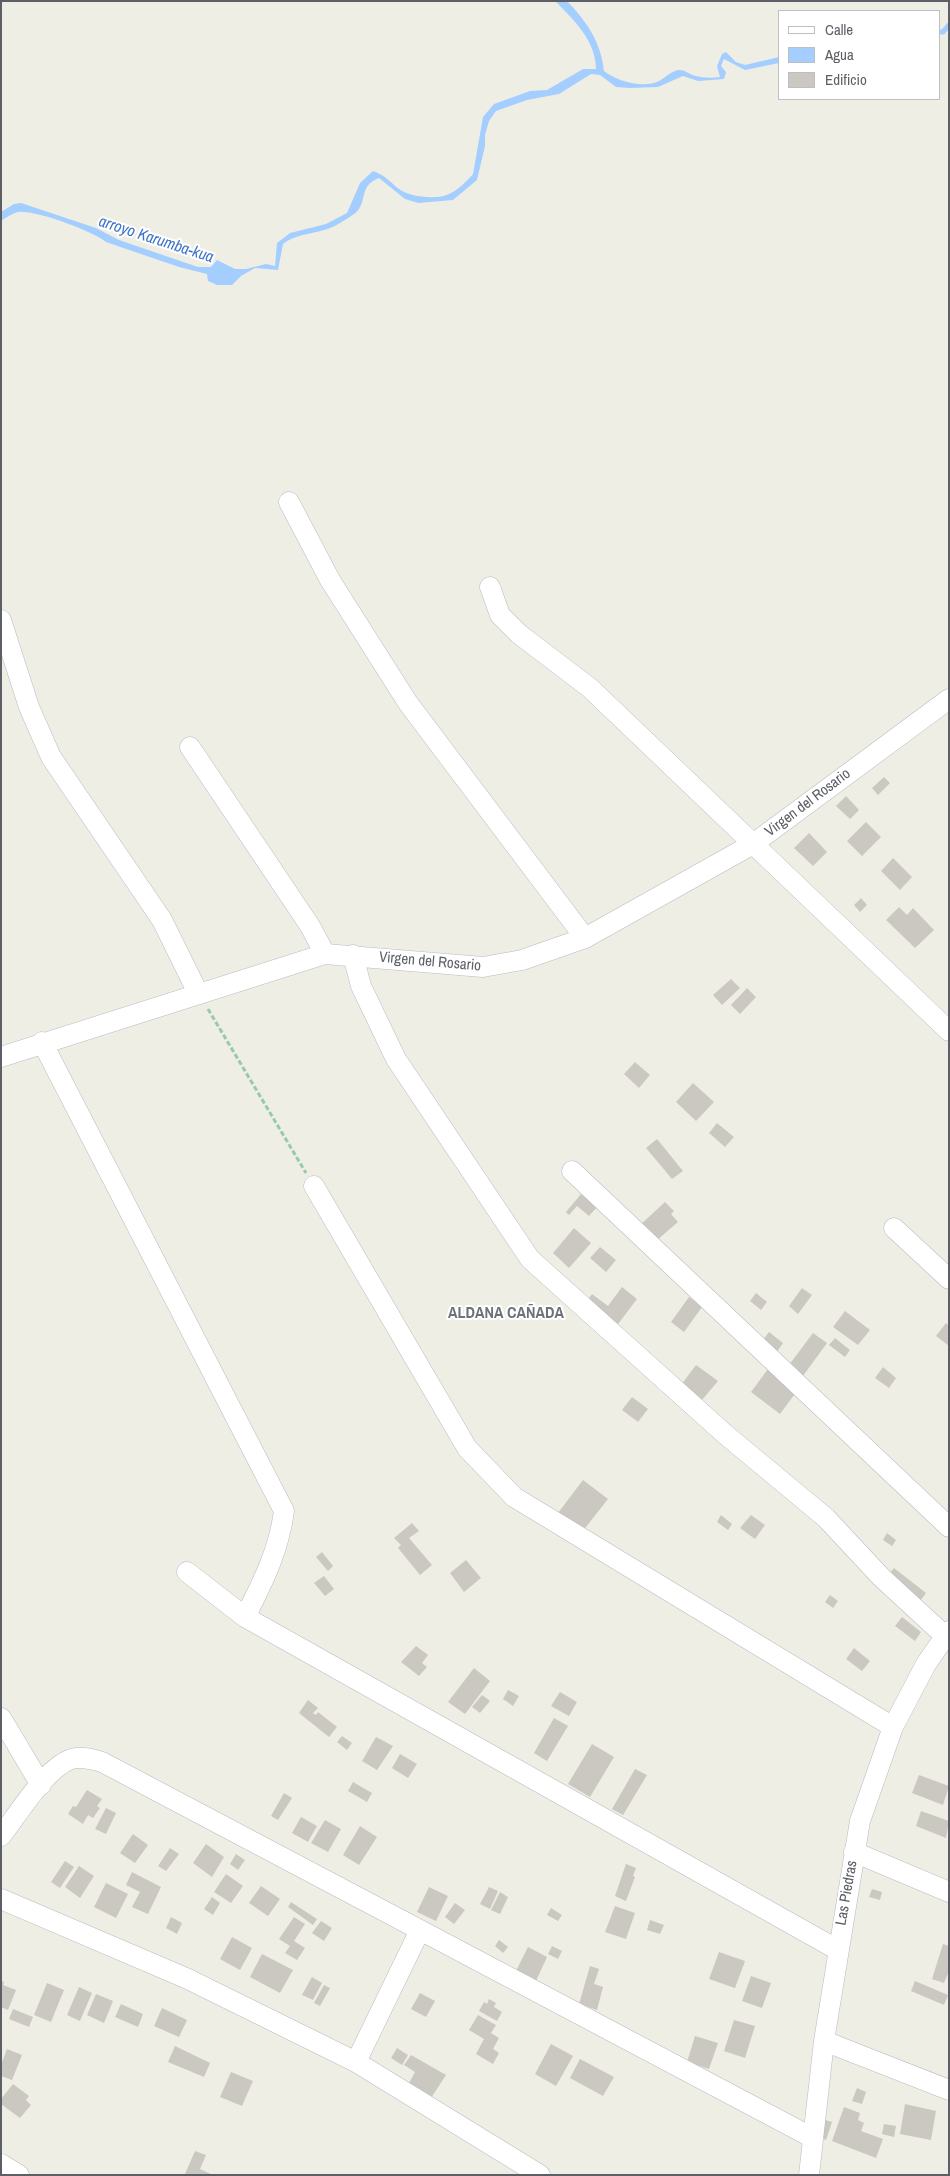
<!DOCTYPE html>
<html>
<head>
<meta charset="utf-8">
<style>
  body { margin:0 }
  #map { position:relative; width:950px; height:2176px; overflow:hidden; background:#efeee4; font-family:"Archivo Narrow",sans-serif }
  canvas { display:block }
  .frame { position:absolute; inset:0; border:2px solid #5c5f65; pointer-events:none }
  .legend { position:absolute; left:778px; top:10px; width:162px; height:90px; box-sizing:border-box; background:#fff; border:1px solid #bebfc1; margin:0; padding:6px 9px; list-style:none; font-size:15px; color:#5c5f65 }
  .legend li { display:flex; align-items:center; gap:10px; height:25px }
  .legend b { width:25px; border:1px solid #bebfc1 }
</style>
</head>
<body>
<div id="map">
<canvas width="950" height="2176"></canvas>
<div class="frame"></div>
<ul class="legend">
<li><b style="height:6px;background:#fff"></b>Calle</li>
<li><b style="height:14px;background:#a4ceff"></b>Agua</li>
<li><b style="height:14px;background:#cac8c1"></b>Edificio</li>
</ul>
</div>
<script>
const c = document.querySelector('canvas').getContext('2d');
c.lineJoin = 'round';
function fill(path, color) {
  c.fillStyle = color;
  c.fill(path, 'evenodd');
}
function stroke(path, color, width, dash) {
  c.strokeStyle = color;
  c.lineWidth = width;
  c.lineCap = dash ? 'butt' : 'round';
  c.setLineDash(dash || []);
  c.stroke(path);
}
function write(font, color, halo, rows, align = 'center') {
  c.font = font + ' "Archivo Narrow",sans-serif';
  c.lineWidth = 4;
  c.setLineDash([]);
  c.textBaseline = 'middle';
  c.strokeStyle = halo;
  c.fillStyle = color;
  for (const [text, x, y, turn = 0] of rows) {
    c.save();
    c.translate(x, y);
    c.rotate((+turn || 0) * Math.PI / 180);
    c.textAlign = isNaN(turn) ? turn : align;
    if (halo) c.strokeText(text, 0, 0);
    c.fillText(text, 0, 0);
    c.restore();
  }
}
fill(new Path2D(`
  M555,1H567C587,22 601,42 604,71C617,81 641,88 657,82C664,79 671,71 678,70C685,69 690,75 696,76C704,78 712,78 720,77L717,66L722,54L726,52L736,62L745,65L779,57V63L745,70L724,59L721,66L726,72L724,79L698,81L683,76L658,87L630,88L616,87L600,75L591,74L559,94L527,100L496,111L489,121L485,135V146L477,180L453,200L418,203L405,199L379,178C360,186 367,196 359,209C356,214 345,220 340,223C322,235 300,231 283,244L278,270L255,268L241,276L232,285H217L208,281L207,274L179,267L106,242C92,231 36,210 18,212C11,214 7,217 1,221V212L14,204L21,203L96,228L119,240L198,267H211L217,260L235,269H246L266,264L275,266L277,243L290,233L326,224L347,213L360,183L373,171C385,175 390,182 399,189C409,197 437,200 449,194C458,190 467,181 473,174L483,117L494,104L530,91L547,90L583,69H596C596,41 574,20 555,1Z`), '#a4ceff');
stroke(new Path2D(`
  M939,32H943L949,25`), '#a4ceff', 5);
fill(new Path2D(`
  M884,777L890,783L878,795L872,788Z
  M846,796L859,810L850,819L836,806Z
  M866,822L881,837L862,856L847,841Z
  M809,833L827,852L813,866L794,848Z
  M893,858L912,877L900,890L881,871Z
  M861,898L867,905L860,912L854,905Z
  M899,907L907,915L913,908L934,930L915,948L886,920Z
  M731,979L740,988L722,1005L713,995Z
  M747,988L756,997L740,1014L731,1005Z
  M635,1062L650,1075L639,1088L624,1074Z
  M693,1083L714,1102L696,1121L676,1102Z
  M717,1123L734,1137L725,1147L709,1133Z
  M657,1139L683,1171L672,1179L646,1148Z
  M581,1194L597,1207L589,1216L577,1206L569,1215L566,1212Z
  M665,1202L674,1211L671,1214L678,1222L656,1241L639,1226Z
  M574,1228L591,1243L569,1268L553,1253Z
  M600,1247L616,1260L606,1272L590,1258Z
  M622,1287L637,1299L615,1328L584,1305L592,1294L608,1306Z
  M802,1288L812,1295L798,1314L789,1306Z
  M756,1293L767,1302L761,1310L750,1301Z
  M689,1297L702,1307L684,1332L671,1322Z
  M845,1311L870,1330L858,1345L833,1327Z
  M946,1323L949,1326V1346L936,1336Z
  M769,1332L783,1343L774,1356L759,1345Z
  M813,1333L827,1343L800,1380L786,1369Z
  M835,1338L850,1350L845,1357L829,1345Z
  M696,1365L718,1381L702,1400L681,1385Z
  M883,1367L896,1378L889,1388L875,1378Z
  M768,1369L797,1391L780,1414L751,1392Z
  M632,1397L648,1409L638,1422L622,1410Z
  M583,1480L608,1499L582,1532L558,1513Z
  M721,1515L732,1524L728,1530L717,1522Z
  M751,1515L765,1525L755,1539L740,1528Z
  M412,1523L419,1531L409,1538L432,1565L420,1575L398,1548L401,1545L394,1538Z
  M887,1533L896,1540L892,1546L883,1540Z
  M322,1552L333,1566L328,1571L316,1557Z
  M466,1560L481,1578L464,1592L450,1573Z
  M894,1568L926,1593L918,1604L887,1577Z
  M324,1576L334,1589L325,1596L314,1583Z
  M830,1595L838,1601L833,1608L825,1602Z
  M902,1617L921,1632L915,1641L895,1626Z
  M416,1646L428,1655L422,1663L427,1667L419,1676L401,1662Z
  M854,1648L870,1661L862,1671L846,1659Z
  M474,1668L490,1681L465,1714L448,1702Z
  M508,1690L519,1696L513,1706L503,1699Z
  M560,1692L577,1702L569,1716L551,1706Z
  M482,1695L490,1701L480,1713L472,1707Z
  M308,1700L318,1708L313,1713L316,1715L318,1712L337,1727L329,1737L299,1713Z
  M554,1718L568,1726L547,1761L534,1753Z
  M342,1736L352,1743L347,1750L337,1742Z
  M376,1737L393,1746L377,1770L362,1761Z
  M592,1744L614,1757L590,1797L568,1784Z
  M400,1754L417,1764L408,1778L392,1768Z
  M635,1769L647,1775L623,1815L612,1809Z
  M919,1775L949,1786L943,1805L912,1793Z
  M353,1782L372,1793L367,1802L348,1791Z
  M87,1790L102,1799L97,1806L100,1808L93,1818L88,1815L83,1824L68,1814L73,1806L76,1807Z
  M284,1793L292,1798L278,1820L271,1816Z
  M106,1808L116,1813L106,1834L95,1829Z
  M921,1811L949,1821L946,1838L916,1826Z
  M301,1817L317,1826L308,1842L292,1833Z
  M325,1820L341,1829L328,1852L311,1843Z
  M360,1826L377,1837L359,1865L343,1855Z
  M133,1834L148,1845L135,1863L120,1853Z
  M206,1844L224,1857L212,1877L193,1863Z
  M170,1848L179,1854L166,1871L158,1866Z
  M236,1854L245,1860L238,1870L230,1864Z
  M65,1861L74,1867L60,1888L51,1882Z
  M626,1864L636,1868L633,1876L635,1877L626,1901L615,1896Z
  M79,1866L94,1876L80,1898L65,1887Z
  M132,1872L161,1887L148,1914L132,1907L140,1892L126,1885Z
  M226,1874L243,1886L231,1903L214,1892Z
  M106,1883L128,1894L116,1918L94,1907Z
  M261,1886L280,1899L268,1916L249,1903Z
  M429,1887L448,1896L436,1921L417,1912Z
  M489,1887L498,1891L490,1909L480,1904Z
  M872,1889L882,1892L880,1900L869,1897Z
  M500,1892L508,1897L500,1914L491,1910Z
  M212,1897L220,1903L213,1915L204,1909Z
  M291,1902L317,1919L313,1925L288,1907Z
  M455,1903L465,1910L454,1924L445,1917Z
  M615,1906L635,1913L626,1939L605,1932Z
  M551,1908L562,1915L558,1921L547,1915Z
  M171,1917L182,1923L177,1934L166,1928Z
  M294,1917L305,1924L294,1941L305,1948L297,1960L285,1953L290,1946L279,1939Z
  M650,1920L664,1925L660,1934L647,1930Z
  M321,1921L332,1928L324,1941L312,1933Z
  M232,1937L252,1948L240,1970L220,1959Z
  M499,1940L508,1947L503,1953L495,1946Z
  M943,1944L949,1946V1971L944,1983L932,1979Z
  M552,1946L562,1951L558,1959L548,1954Z
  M528,1947L547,1957L536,1981L516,1971Z
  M719,1952L745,1961L735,1988L709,1979Z
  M262,1954L293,1970L280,1993L250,1977Z
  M590,1966L599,1969L594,1984L603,1987L597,2010L579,2004Z
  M751,1976L771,1983L762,2008L742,2001Z
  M312,1977L322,1983L313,2000L302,1995Z
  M1,1981L4,1982L3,1985L16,1990L8,2010L1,2007Z
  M915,1981L948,1995L944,2005L911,1991Z
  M47,1983L64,1990L51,2022L34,2015Z
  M324,1985L330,1988L320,2006L314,2003Z
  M79,1987L92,1993L80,2021L67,2015Z
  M420,1993L435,2001L426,2017L411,2009Z
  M96,1994L113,2001L104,2023L87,2015Z
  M489,1999L496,2003L494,2007L502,2012L497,2021L479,2011L484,2002L487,2004Z
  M121,2004L143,2014L138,2027L115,2017Z
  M162,2008L187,2020L179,2037L154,2026Z
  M13,2009L33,2017L29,2027L9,2019Z
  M478,2015L496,2025L491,2033L499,2038L493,2049L499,2053L493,2064L476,2054L484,2039L469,2030Z
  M734,2020L755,2026L745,2058L724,2051Z
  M695,2036L718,2043L709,2069L687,2062Z
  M551,2044L573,2056L556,2086L535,2074Z
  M175,2046L210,2063L204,2077L168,2062Z
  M397,2048L408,2055L402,2065L391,2058Z
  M7,2049L22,2055L12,2080L1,2076V2065Z
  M411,2055L446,2075L431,2098L408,2085L415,2072L404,2065Z
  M580,2059L614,2077L603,2096L570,2078Z
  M231,2072L253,2081L242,2106L220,2097Z
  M13,2084L29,2096L26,2100L31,2105L20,2118L1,2104V2099Z
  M857,2088L866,2092L862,2104L852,2101Z
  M905,2104L936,2111L931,2140L900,2134Z
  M844,2107L860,2113L858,2120L864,2123L861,2131L883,2139L876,2158L832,2141Z
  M822,2119L832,2122L826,2140L816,2136Z
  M884,2124L896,2126L894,2137L882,2134Z
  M195,2151L206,2155L200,2169L213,2175L185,2174Z`), '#cac8c1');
const minor = new Path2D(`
  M289,502L330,580L408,703L585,938
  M490,587L500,615L519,634L590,688L949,1031
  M1,620L29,707L51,757L162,920L198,993
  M190,747L310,926L325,954
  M353,955L361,986L396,1059L530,1259L726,1435L826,1518L881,1577L945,1636
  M42,1042L284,1511C279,1550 263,1582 245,1617
  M1,1057L325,954L483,967L522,960L585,938L753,844L949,699
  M572,1171L949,1527
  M314,1186L467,1448L514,1497L893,1727
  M894,1228L949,1279
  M187,1572L245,1617L838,1950
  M1,1718L41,1785
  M1,1836C19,1813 45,1769 71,1759C81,1756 92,1759 102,1762L420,1930
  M854,1852L949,1892
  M1,1899L188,1979L356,2062L540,2175
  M824,2041L949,2090
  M356,2062L420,1930L813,2138
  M1,2164L19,2175
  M809,2175L824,2041L860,1821L893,1727L926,1664L949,1631`);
stroke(minor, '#b9bbc1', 21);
stroke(new Path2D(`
  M208,1009L306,1173`), '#97caac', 3, [5, 2.5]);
stroke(minor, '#fff', 20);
write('15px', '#5c5f65', '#fff', [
  ["Virgen del Rosario",808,803,-37],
  ["Virgen del Rosario",430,962,5],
  ["Las Piedras",847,1893,-80]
]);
write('italic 16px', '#3f74ca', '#fff', [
  ["arroyo Karumba-kua",156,240,18]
]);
write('bold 16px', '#6d7178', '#fff', [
  ["ALDANA CAÑADA",506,1314]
]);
</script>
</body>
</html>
